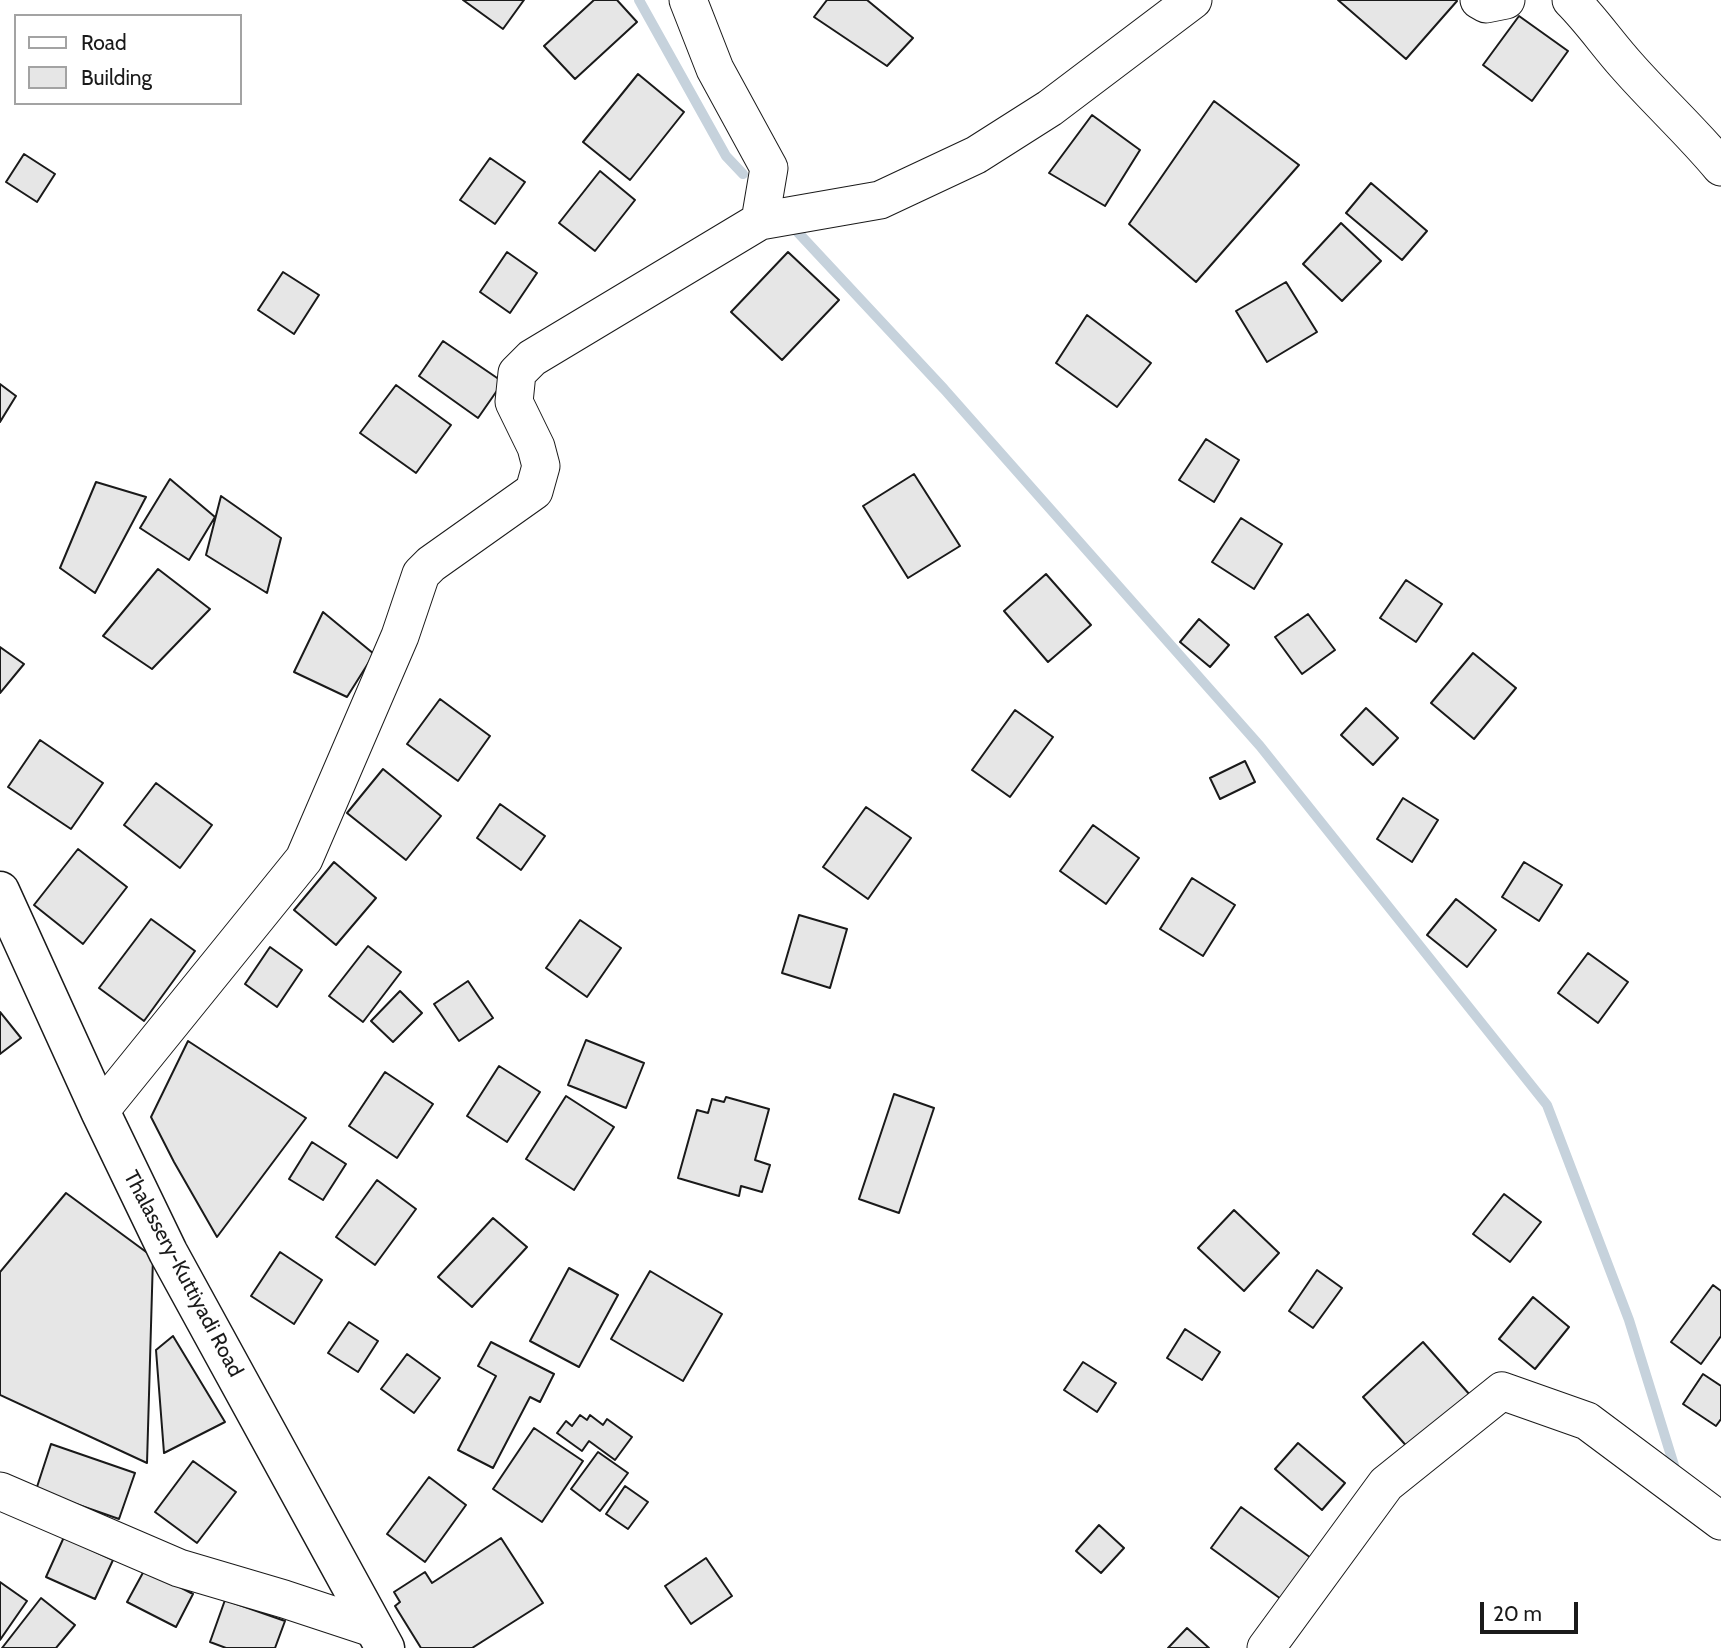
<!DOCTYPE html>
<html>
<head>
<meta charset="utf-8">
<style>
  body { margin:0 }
  #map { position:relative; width:1721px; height:1648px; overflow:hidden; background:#fff; font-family:Cabin,sans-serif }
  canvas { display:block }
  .legend { position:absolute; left:14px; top:14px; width:228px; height:91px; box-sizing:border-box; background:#fff; border:2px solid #a3a3a3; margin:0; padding:9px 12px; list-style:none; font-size:21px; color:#1a1a1a }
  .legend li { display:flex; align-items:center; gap:14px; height:35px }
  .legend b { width:35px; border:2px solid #a3a3a3 }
  .scale { position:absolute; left:1480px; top:1602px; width:98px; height:32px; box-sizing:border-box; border:4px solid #1a1a1a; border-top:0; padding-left:9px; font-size:21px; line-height:24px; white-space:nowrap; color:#1a1a1a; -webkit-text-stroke:5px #fff; paint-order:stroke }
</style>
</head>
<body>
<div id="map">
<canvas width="1721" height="1648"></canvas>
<ul class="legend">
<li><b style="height:9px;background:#fff"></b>Road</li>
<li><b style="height:19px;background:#e6e6e6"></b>Building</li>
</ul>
<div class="scale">20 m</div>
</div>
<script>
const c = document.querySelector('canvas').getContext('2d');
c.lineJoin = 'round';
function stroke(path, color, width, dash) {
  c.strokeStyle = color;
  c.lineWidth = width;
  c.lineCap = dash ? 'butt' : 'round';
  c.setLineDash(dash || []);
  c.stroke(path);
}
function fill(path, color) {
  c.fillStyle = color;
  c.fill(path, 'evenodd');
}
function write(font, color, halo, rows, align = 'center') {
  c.font = font + ' Cabin,sans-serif';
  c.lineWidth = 5;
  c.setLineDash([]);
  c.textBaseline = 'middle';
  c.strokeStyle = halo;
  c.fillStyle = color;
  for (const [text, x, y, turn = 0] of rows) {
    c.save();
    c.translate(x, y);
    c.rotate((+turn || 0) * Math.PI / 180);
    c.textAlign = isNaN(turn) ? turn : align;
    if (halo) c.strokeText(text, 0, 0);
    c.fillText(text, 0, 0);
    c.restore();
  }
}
stroke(new Path2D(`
  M639,0L726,156L743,174
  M791,225L944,389L1260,746L1547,1105L1629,1320L1677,1475`), '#c6d2dc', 10);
const building = new Path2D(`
  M463,0H524L503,29Z
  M594,0H617L637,22L575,79L544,46Z
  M827,0H867L913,38L887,66L814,17Z
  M1338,0H1456L1457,1L1406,59Z
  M1519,16L1568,51L1532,101L1483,65Z
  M638,74L684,112L630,180L583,142Z
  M1214,101L1299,165L1196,282L1129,224Z
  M1092,115L1140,150L1105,206L1049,173Z
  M24,154L55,174L37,202L6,182Z
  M490,158L525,182L495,224L460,200Z
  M600,171L635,200L595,251L559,223Z
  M1371,183L1427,231L1402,260L1346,213Z
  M1341,223L1381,261L1342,301L1303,264Z
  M507,252L537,273L510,313L480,292Z
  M788,252L839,300L782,360L731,312Z
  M283,272L319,295L294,334L258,310Z
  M1286,282L1317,332L1267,362L1236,311Z
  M1087,315L1151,363L1117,407L1056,363Z
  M443,341L503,382L478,418L419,376Z
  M0,384L16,396L0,422Z
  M396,385L451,425L416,473L360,433Z
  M1206,439L1239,460L1214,502L1179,480Z
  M914,474L960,546L908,578L863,506Z
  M170,479L215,517L189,560L140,528Z
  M96,482L146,497L95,593L60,568Z
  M221,496L281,538L267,593L206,555Z
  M1241,518L1282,544L1254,589L1212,562Z
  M158,569L210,609L152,669L103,636Z
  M1046,574L1091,625L1048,662L1004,611Z
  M1406,580L1442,604L1416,642L1380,618Z
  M323,612L374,654L347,697L294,672Z
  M1308,614L1335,650L1302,674L1275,637Z
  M1199,619L1229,645L1210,667L1180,642Z
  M0,647L24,664L0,693Z
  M1473,653L1516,688L1474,739L1431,703Z
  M440,699L490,736L458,781L407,744Z
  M1366,708L1398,738L1373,765L1341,735Z
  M1015,710L1053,737L1010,797L972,770Z
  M40,740L103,783L71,829L8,787Z
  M1245,761L1255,782L1220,799L1210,778Z
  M383,769L441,816L406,860L347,813Z
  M156,783L212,825L180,868L124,825Z
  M1403,798L1438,820L1412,862L1377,839Z
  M500,804L545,836L521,870L477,838Z
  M866,807L911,838L868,899L823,867Z
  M1093,825L1139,858L1106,904L1060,871Z
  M78,849L127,887L83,944L34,905Z
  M334,862L376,898L336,945L294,910Z
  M1524,862L1562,885L1539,921L1502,897Z
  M1192,878L1235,905L1203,956L1160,929Z
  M1456,899L1496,930L1467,967L1427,935Z
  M799,915L847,929L830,988L782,973Z
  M151,919L195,951L144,1021L99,988Z
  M580,920L621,948L587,997L546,968Z
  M368,946L401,972L363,1022L329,996Z
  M270,947L302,970L277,1007L245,984Z
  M1588,953L1628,982L1598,1023L1558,993Z
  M468,981L493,1018L459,1041L434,1004Z
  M400,991L422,1013L393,1042L371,1021Z
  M0,1012L21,1038L0,1054Z
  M586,1040L644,1063L626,1108L568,1085Z
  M188,1041L306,1118L217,1237L174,1162L151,1117Z
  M499,1066L540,1092L507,1142L467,1116Z
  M385,1072L433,1104L397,1158L349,1126Z
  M894,1094L934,1108L899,1213L859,1199Z
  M566,1096L614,1127L574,1190L526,1159Z
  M726,1097L769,1109L755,1160L770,1165L762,1192L741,1186L739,1196L678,1178L697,1110L708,1113L712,1099L724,1102Z
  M312,1142L346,1164L323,1200L289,1179Z
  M377,1180L416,1209L375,1265L336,1237Z
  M66,1193L153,1257L147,1463L0,1395V1272Z
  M1504,1194L1541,1222L1510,1262L1473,1234Z
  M1234,1210L1279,1253L1244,1291L1198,1248Z
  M493,1218L527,1247L472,1307L438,1277Z
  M280,1252L322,1280L294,1324L251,1296Z
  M569,1268L618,1295L579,1367L530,1341Z
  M1317,1270L1342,1288L1313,1328L1289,1311Z
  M650,1271L722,1314L683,1381L611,1339Z
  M1713,1285L1721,1291V1336L1701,1364L1671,1342Z
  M1533,1297L1569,1327L1535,1369L1499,1339Z
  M349,1322L378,1341L358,1372L328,1353Z
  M1185,1329L1220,1352L1202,1380L1167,1358Z
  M173,1336L225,1422L164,1453L156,1350Z
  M491,1342L554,1374L540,1402L530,1397L493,1468L458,1450L496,1376L478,1366Z
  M1423,1342L1470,1395L1410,1450L1363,1397Z
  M407,1354L440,1378L414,1413L381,1389Z
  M1083,1362L1116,1383L1097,1412L1064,1390Z
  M1703,1374L1721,1386V1419L1716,1426L1683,1404Z
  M580,1415L587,1420L590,1415L603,1425L607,1419L632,1437L615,1460L589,1441L582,1451L557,1433L566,1421L572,1426Z
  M534,1428L583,1461L542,1522L493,1489Z
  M1298,1443L1345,1483L1322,1510L1275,1469Z
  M51,1444L135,1473L119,1519L36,1490Z
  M598,1452L628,1473L600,1511L571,1489Z
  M193,1461L236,1492L197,1543L155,1512Z
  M429,1477L466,1505L425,1562L387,1534Z
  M625,1486L648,1502L628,1529L606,1514Z
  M1241,1507L1311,1558L1281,1599L1211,1548Z
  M1099,1525L1124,1548L1101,1573L1076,1551Z
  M64,1537L113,1560L95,1599L46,1577Z
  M501,1538L543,1603L472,1648H421L395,1606L400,1602L394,1592L425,1572L432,1583Z
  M706,1558L732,1596L691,1624L665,1586Z
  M145,1569L193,1594L176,1627L127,1602Z
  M0,1582L27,1601L0,1640Z
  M41,1598L75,1625L56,1648H2Z
  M225,1600L285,1621L275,1648H226L210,1642Z
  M1187,1628L1209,1648H1168Z`);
fill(building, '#e6e6e6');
stroke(building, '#1a1a1a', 2);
const minor = new Path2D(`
  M688,0L715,69L769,168L760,221L880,200L976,155L1050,108L1193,0
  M1479,0L1486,4L1506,0
  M1571,0C1592,21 1608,45 1628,67C1658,101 1692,132 1721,167
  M100,1111L304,859L400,636L421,574L431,564L534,491L541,466L536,447L514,402L517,373L532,358L760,221
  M0,1491L179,1568L284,1599L375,1629
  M1266,1648L1386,1484L1502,1391L1587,1421L1721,1521`);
const major = new Path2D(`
  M0,891L100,1111L168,1252L385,1648`);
stroke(minor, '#1a1a1a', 39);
stroke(major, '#1a1a1a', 41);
stroke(minor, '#fff', 37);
stroke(major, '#fff', 38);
write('21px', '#1a1a1a', '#fff', [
  ["Thalassery-Kuttiyadi Road",183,1274,62]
]);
</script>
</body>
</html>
